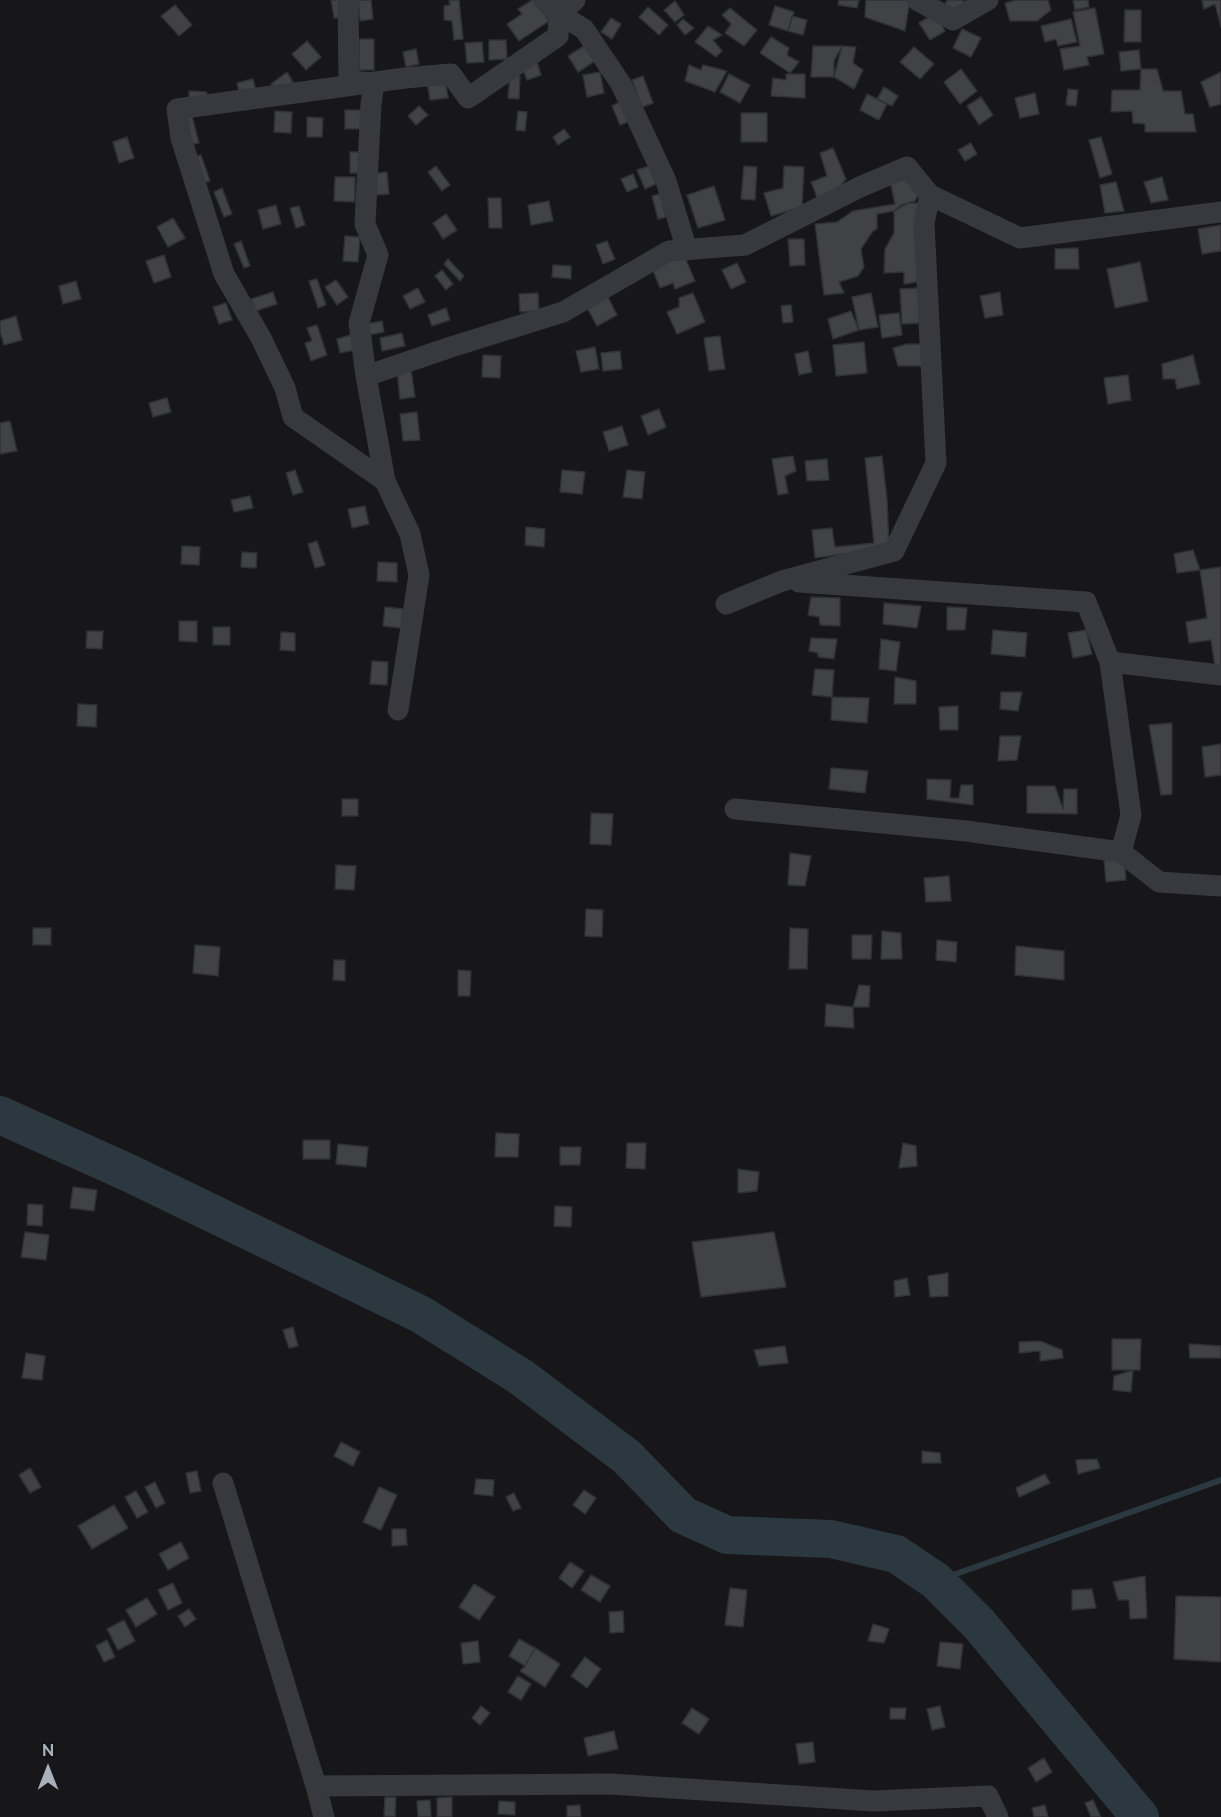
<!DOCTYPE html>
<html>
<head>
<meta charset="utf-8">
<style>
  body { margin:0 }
  #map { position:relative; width:1221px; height:1817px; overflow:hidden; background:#171719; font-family:Raleway,sans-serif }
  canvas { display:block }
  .north { position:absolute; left:18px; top:1739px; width:60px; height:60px; -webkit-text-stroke:4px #121214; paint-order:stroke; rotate:0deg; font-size:16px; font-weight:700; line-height:24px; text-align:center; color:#a8b0ba }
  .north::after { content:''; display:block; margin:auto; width:21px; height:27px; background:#a8b0ba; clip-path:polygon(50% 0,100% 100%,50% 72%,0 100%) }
</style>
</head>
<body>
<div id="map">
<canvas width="1221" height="1817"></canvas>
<div class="north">N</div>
</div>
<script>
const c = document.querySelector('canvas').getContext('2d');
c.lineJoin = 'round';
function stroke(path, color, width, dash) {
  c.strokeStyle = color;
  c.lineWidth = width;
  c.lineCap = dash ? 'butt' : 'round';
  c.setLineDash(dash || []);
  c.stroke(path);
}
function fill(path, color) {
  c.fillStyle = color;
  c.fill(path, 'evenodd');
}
stroke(new Path2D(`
  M936,1581L1221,1480`), '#2c383f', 6);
stroke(new Path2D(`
  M0,1115L129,1173L420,1314L521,1377L627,1457L683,1515L727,1535L831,1539L896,1554L936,1581L979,1624L1140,1817`), '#2c383f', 38);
const building = new Path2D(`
  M331,0H344L346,17L334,18Z
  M358,0H371L373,19L360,21Z
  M449,0H459L463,39L454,40L452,21L444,20V6L450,5Z
  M532,0H535L549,21L519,41L507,24L522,14L518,9Z
  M839,0H859L857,8L838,5Z
  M866,0H910L905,31L865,17Z
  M947,0H964L960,10L945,5Z
  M1017,0H1048L1051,10L1037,21H1010L1005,3Z
  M1073,0H1088L1089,7L1075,10Z
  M1202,0H1221V27L1215,4L1204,9Z
  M675,1L684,15L675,22L664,10Z
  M175,5L192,25L179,36L161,16Z
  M775,6L794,12L788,31L769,25Z
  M648,7L668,25L659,35L639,17Z
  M730,8L757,30L744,46L725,33L731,24L722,15Z
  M1095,8L1104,54L1087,57L1089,65L1064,70L1060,49L1080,46L1073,12Z
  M1125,10H1141V42H1124Z
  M935,13L945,31L930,40L919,23Z
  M792,16L807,20L803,35L788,31Z
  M611,18L621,24L612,39L601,32Z
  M683,19L694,28L685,35L677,25Z
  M1071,19L1077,42L1058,46L1056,39L1045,42L1041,26Z
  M708,26L722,35L713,40L722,51L716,57L695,42Z
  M962,29L981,38L971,57L953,48Z
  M771,37L789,48L787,55L799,62L790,73L760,53Z
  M359,39H374V70H359Z
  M489,40H506L507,59L489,60Z
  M307,41L321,57L306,70L292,54Z
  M482,42L484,62L467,63L465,43Z
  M584,46L595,61L578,72L568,56Z
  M813,46H842L834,61V77H811Z
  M842,46L856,47L853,63L863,70L854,89L834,77Z
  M914,47L934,64L920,79L900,62Z
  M416,49L419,64L406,67L403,52Z
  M1139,50L1141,69L1121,71L1119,52Z
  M537,62L541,75L527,80L522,67Z
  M689,65L701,70L703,65L727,71L715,92L685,81Z
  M961,69L977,91L960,104L944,82Z
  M1141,69H1157L1163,91H1181L1185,114H1193L1196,132H1145V124L1133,123L1132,111L1111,112L1112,90H1140Z
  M287,72L293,82L278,93L271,84Z
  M600,72L604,93L587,97L583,75Z
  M1221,72V104L1210,107L1201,82Z
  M729,74L750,85L740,103L720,92Z
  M786,74H805V98L771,96L773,78L786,80Z
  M510,75L520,76L519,99L508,98Z
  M643,76L653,103L642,107L632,80Z
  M445,78L448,98L430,100L427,81Z
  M253,79L257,95L241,99L237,83Z
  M884,87L898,96L892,106L877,99Z
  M1068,89L1078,90L1076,106L1066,105Z
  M189,91L207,92L206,102L189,101Z
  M1035,93L1039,114L1020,118L1015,98Z
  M867,94L887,104L879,120L860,110Z
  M981,97L993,115L979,125L967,106Z
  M624,100L633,120L620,125L612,106Z
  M419,106L428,115L416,125L408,116Z
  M345,110H362L361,129H345Z
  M275,111L292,112L291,133L274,132Z
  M518,111L527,112L525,131L516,130Z
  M741,113H767V142H741Z
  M192,116L199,143L189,145L182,119Z
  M307,117L323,118L322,137H307Z
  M564,129L570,137L558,145L553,137Z
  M127,137L134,158L119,163L113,142Z
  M1101,137L1112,174L1100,178L1089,140Z
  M971,143L977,154L965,161L958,150Z
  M833,148L846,179L834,194L818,200L811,182L827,176L820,153Z
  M350,152H359V173H350Z
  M201,155L210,181L200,184L192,158Z
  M436,166L450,185L442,191L428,172Z
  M649,166L656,184L645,189L637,170Z
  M744,166L757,167L755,200L741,199Z
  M784,166L804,167L802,207L771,216L764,193L783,188Z
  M387,172L389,194L374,195L372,174Z
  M633,174L638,187L627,192L621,179Z
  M335,177H355V202L334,201Z
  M1162,177L1168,200L1151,203L1144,182Z
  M901,180H910L919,194L915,201L901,205L894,211L877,214V229L873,231L861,249L864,267L858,276L839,282L844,293L824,295L815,224L837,222L853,211L895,204L890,181Z
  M1116,182L1124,211L1105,213L1100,185Z
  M714,186L725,220L698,228L687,195Z
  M222,188L232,214L224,217L214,192Z
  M660,194L666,217L658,219L652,196Z
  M488,198H501L502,228H489Z
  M549,201L553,221L531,225L528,205Z
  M908,203H919L923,281L904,284V272L884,273L885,249L894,233V211Z
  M276,205L281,224L263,229L258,210Z
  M299,206L305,225L296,228L290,208Z
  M446,214L457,230L443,239L433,223Z
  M173,218L185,238L168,247L157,227Z
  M1221,225V251L1202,254L1198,229Z
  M345,236L360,237L358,262L343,261Z
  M788,239H804L805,265L790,266Z
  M241,241L250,266L244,268L234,244Z
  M607,241L615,259L603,264L596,245Z
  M1078,248L1079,269H1055V249Z
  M164,255L171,277L154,283L146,261Z
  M684,255L695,281L675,289L673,283L660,288L652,268Z
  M448,259L464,276L460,281L444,264Z
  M1140,262L1148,301L1115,308L1107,269Z
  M737,263L746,282L731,289L722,270Z
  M553,265L571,266V279L552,277Z
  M442,270L453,284L446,290L435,276Z
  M317,279L326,305L318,308L309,281Z
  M336,280L348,297L337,305L325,287Z
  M76,281L81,299L63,304L59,286Z
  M418,288L425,302L410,309L403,296Z
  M919,288L921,323L902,324L900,289Z
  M273,292L277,304L256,311L251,299Z
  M1000,292L1003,315L985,318L980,296Z
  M538,293L539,311L520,312L519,294Z
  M693,293L705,322L677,334L667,312L679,307V298Z
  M871,293L878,327L859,330L852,297Z
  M607,295L617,315L597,326L586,306Z
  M226,303L232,320L219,324L213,307Z
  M791,305L793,322L783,323L781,306Z
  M446,308L450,320L432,326L428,315Z
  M851,311L859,330L833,339L828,319Z
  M899,313L902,335L882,338L879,315Z
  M16,316L22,340L4,345L0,331V321Z
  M382,321L384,332L368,335L366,324Z
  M317,325L327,355L311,361L305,343L312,341L307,328Z
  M402,333L405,346L382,351L380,338Z
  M351,335L355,350L340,353L337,339Z
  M720,336L725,369L709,371L704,338Z
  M864,342L867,373L836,376L833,345Z
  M907,344H924V366H898L893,348Z
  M595,347L599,369L581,372L576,351Z
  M620,351L622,369L603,371L601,353Z
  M808,351L812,372L799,375L795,354Z
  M483,355L501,356L500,378L482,377Z
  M1193,355L1200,384L1177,389L1175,379H1163L1162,364Z
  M411,369L415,397L400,399L397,371Z
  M1128,375L1131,400L1108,404L1104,378Z
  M167,398L171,412L153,417L149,403Z
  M659,409L666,427L648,435L641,416Z
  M417,412L420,440L403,441L400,414Z
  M10,421L17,451L0,454V423Z
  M622,426L628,445L609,451L603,432Z
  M793,456L796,471L785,476L788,493L778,495L772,459Z
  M882,456L887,499L889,548L815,558L812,530L832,528L835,547L874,543L865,458Z
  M827,459L829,480L807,481L805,461Z
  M295,470L303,492L293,495L286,473Z
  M562,470L585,472L582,494L560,492Z
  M627,470L645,472L642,499L623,497Z
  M250,496L253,508L234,512L231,500Z
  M365,506L369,524L352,528L348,509Z
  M526,527L545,529L544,547L525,545Z
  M317,541L325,565L315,568L308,544Z
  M182,546L200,547L199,565L181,564Z
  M1193,550L1200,570L1177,573L1174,554Z
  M242,552L257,553L256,568L241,567Z
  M378,562L397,563V582L377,581Z
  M1221,567V666L1215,667L1211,640L1189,643L1186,622L1207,618L1200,570Z
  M811,597L840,598V626L820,625L819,617L808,615Z
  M884,603L921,606L917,628L883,624Z
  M385,607L403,609L401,628L383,626Z
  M947,607L967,608L965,630H947Z
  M179,621H197V642L179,641Z
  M213,627H230V645H213Z
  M993,630L1027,633L1025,657L991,654Z
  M1086,630L1092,654L1073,658L1068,633Z
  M87,631H103L102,649L86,648Z
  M281,632L295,633V651L280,650Z
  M811,638L837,639L834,659L818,657V653L809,651Z
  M881,639L900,642L896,671L879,669Z
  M372,661L388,662L387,685L370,684Z
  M815,669L834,670L832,697L812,695Z
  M895,677L916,681V704H894Z
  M1001,692H1022L1018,711L1000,709Z
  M832,697L869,698L867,723L831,720Z
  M78,704L97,705L96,727L77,726Z
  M958,706V730H940L939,707Z
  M1172,723V794L1161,795L1149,725Z
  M1000,736H1021L1017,760L998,761Z
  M1221,744V775L1205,777L1202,747Z
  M831,768L868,771L865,793L829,789Z
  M927,779L951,780L950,798H959L961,785H973V805L927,799Z
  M1027,786H1055L1063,809L1064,789H1077V814L1027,813Z
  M342,799H358V816H342Z
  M591,813L613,814L611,845L590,844Z
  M790,853L811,856L805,886L788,885Z
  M1124,858L1126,880L1106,882L1104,860Z
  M336,865L356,866L354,890L335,889Z
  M949,876L951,901L926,902L924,878Z
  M586,909L603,910L602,937L585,936Z
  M33,928H51V945H33Z
  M790,928L808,929L807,969H789Z
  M882,931L901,933L902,959H881Z
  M852,935H872L871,959H852Z
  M937,940L957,942L956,962L936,960Z
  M195,945L220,947L218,976L193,973Z
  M1016,946L1064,951V980L1015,975Z
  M334,960H345V981L333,980Z
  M458,970L471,971L470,996H458Z
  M859,985L870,986L869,1007H853Z
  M826,1004L853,1007L854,1028L825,1026Z
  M496,1133L519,1134L518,1157H495Z
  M303,1140H330V1159H303Z
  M627,1143H646L645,1169L626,1168Z
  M903,1143L916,1146L917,1166L899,1168Z
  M338,1144L368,1147L366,1167L336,1164Z
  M560,1147H581L580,1165H560Z
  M738,1169L759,1172L757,1191L738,1193Z
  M73,1187L97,1190L94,1211L70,1208Z
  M28,1204L43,1205L42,1226L27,1225Z
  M555,1206L572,1207L571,1227L554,1226Z
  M25,1232L49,1235L46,1260L21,1257Z
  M774,1232L786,1287L701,1297L692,1242Z
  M948,1273V1296L930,1297L928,1276Z
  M907,1278L910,1295L895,1297L894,1281Z
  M293,1327L298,1346L289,1348L283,1330Z
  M1112,1339H1141L1140,1370H1112Z
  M1040,1341L1062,1350L1063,1358L1040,1361V1351L1019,1353V1342Z
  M1189,1344L1221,1346V1358H1190Z
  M785,1346L788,1363L759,1366L754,1350Z
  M26,1353L45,1356L42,1380L22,1378Z
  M1133,1370L1131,1392L1113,1390L1114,1376Z
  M341,1442L360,1452L353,1466L334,1456Z
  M922,1451L940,1453L941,1463H922Z
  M1097,1459L1100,1468L1078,1474L1076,1460Z
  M30,1468L41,1487L30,1493L19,1475Z
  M197,1471L201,1491L190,1493L186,1473Z
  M1045,1474L1050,1483L1019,1497L1016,1488Z
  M476,1479L494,1480L493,1496L474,1494Z
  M155,1482L165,1503L156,1508L145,1487Z
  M379,1487L397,1495L381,1530L363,1522Z
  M584,1490L596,1498L585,1514L573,1505Z
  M136,1491L148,1512L137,1518L125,1497Z
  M514,1493L521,1508L513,1511L506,1497Z
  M114,1505L128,1528L92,1549L78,1526Z
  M392,1529H406L407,1545L392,1546Z
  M181,1542L189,1558L168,1570L159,1554Z
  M570,1562L584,1571L572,1588L559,1578Z
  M591,1575L610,1586L600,1602L581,1590Z
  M1145,1576L1147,1618L1130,1619L1129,1600H1118L1113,1582Z
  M173,1583L182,1603L168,1610L158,1590Z
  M474,1584L495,1597L479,1620L459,1607Z
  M730,1588L747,1590L743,1627L725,1625Z
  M1092,1589L1096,1608L1072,1610V1590Z
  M1176,1596L1221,1597V1662L1174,1659Z
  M147,1598L157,1614L136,1627L126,1610Z
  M189,1609L196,1619L185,1627L178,1616Z
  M623,1611L624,1632L610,1633L609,1612Z
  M124,1620L135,1641L118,1650L107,1629Z
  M873,1624L889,1629L884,1643L868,1641Z
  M519,1639L535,1648L525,1666L509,1656Z
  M107,1640L115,1657L104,1662L96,1646Z
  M478,1641L480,1662L463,1664L461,1643Z
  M940,1642L963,1644L960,1669L937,1666Z
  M535,1648L560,1664L545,1687L520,1671L525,1666Z
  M585,1657L601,1669L587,1688L571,1676Z
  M518,1676L531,1684L521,1700L508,1692Z
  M481,1706L490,1713L480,1725L472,1718Z
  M940,1706L945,1727L932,1730L927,1709Z
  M692,1708L709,1719L699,1734L682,1723Z
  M890,1708H906L905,1719H890Z
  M614,1731L618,1749L588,1756L584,1738Z
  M813,1742L815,1762L799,1764L796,1744Z
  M1044,1758L1052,1772L1036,1782L1028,1768Z
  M385,1797H396L395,1817L384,1816Z
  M452,1797V1817H437V1798Z
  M430,1800L431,1817H418L417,1801Z
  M1093,1800L1101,1817H1091L1085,1803Z
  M499,1801L515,1802V1815L498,1814Z
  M580,1805L581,1817H567V1806Z
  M1045,1805L1048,1817H1034L1032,1808Z`);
fill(building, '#414246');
stroke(building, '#313135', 1.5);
stroke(new Path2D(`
  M348,0L349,81L374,83L371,104L365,224L378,255L359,323L366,376
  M544,0L559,14L584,29L621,84L666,181L687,250
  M917,0L953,20L988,0
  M385,481L293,417L285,388L261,338L224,274L181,138L177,109L405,78L451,74L468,98L558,36L559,14L575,0
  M799,582L1086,602L1110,662L1221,675
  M726,604L782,581L894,551L936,463L924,223L930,195
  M1110,662L1131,815L1121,852
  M398,710L419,575L410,534L385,481L366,376L451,347L563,312L669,251L745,245L860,187L907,167L930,195L1020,238L1221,212
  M735,809L966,831L1121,852L1159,882L1221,886
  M223,1483L316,1786L324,1817
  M316,1786L610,1784L874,1801L988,1796L998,1817`), '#37393f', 21);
</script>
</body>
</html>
